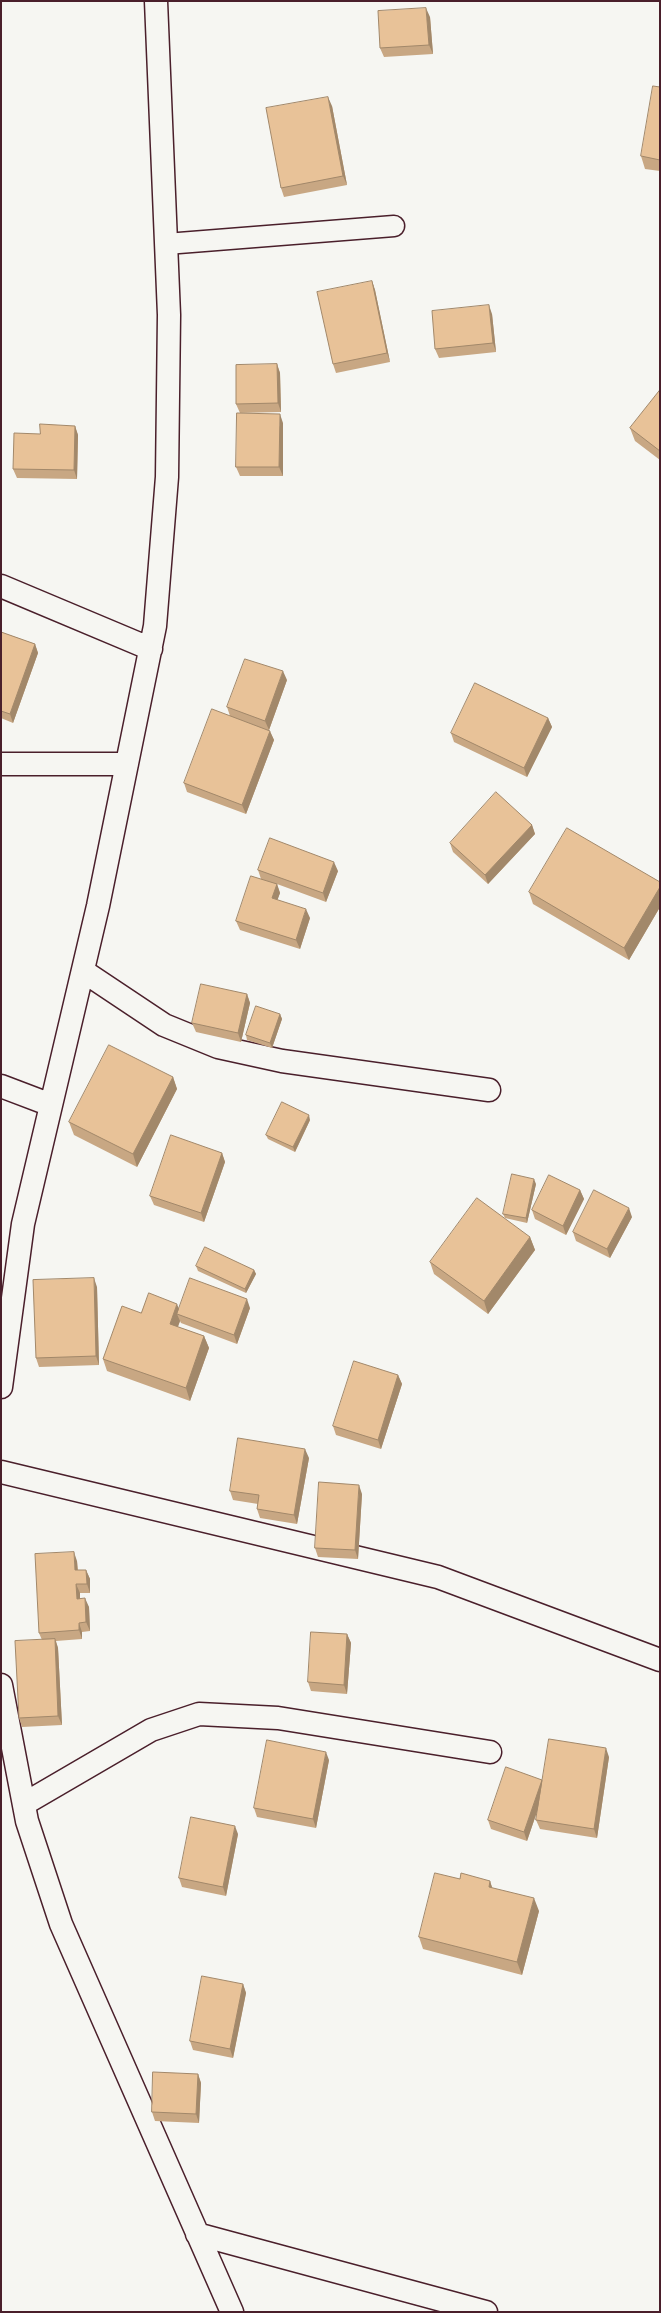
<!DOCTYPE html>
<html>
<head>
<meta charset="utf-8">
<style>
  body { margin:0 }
  #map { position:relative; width:661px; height:2313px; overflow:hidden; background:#f6f6f2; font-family:Dekko,sans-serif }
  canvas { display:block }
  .frame { position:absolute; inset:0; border:2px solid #4a1f2b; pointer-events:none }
</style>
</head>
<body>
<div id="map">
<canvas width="661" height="2313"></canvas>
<div class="frame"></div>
</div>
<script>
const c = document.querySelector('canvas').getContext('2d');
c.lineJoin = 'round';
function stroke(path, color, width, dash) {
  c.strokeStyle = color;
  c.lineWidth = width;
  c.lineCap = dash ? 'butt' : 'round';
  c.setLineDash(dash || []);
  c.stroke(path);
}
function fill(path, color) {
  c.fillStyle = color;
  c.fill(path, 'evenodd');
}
const lane = new Path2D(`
  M166,244L394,226`);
const street = new Path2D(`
  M1,586L151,649
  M1,764H127
  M83,971L164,1025L218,1047L282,1061L489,1090
  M1,1086L51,1105
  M1,1387L23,1224L98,906L155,626L167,477L169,315L156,1
  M1,1472L438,1577L660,1660
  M1,1685L27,1821L61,1924L232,2312
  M24,1804L151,1730L199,1714L278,1718L490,1752
  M197,2234L486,2312`);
stroke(lane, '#4a1f2b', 23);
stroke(street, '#4a1f2b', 25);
stroke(lane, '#f6f6f2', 20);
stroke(street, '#f6f6f2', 22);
fill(new Path2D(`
  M430,17L433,54L384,57L380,48Z
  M660,87V171L645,169L641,156Z
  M332,106L347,185L284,197L281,188Z
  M372,281L375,290L390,362L336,373L333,364Z
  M492,314L496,352L439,358L435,349Z
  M277,364L280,373L281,412L240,413L236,404Z
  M660,390V460L635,441L630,428Z
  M283,423V476H240L236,467Z
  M75,426L78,435L77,479L17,478L13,469L40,434Z
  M1,632L35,644L38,653L13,723L1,718Z
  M287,680L269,730L274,740L246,814L187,792L184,783L230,716L227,707Z
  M548,718L552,727L527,777L454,742L451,733Z
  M532,825L535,834L488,884L453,852L450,843Z
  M258,870L338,871L326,902L277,884L280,893L277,900L310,918L300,949L240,930L236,921L261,879Z
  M660,882V907L629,960L533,904L529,892Z
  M247,994L250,1003L241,1042L196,1032L192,1023Z
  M280,1014L282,1019L272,1048L247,1040L246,1035Z
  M173,1077L177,1089L137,1167L74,1135L69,1122Z
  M310,1120L295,1152L268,1139L266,1135Z
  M222,1153L225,1162L204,1222L154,1205L150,1196Z
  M536,1184L527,1223L505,1218L503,1214Z
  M580,1190L584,1199L566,1235L535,1219L532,1210Z
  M632,1217L610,1258L576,1241L573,1232Z
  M530,1237L535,1250L488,1314L434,1274L430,1262Z
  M196,1266L254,1270L256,1274L246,1293L198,1271Z
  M97,1287L99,1365L39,1367L36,1358Z
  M250,1308L237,1344L181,1323L180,1321L178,1327L204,1336L209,1348L190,1401L107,1371L103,1359L141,1313L179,1309Z
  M398,1375L402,1384L381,1449L336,1435L333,1426Z
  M309,1458L297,1524L260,1518L257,1509L258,1504L233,1500L230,1491Z
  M362,1494L358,1559L318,1557L315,1548Z
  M77,1561L78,1570H86L90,1579V1593H80V1599L89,1607L90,1631L82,1632V1639L56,1641L58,1648L62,1725L22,1727L19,1718L42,1640L39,1633Z
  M347,1634L351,1643L347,1694L311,1691L308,1682Z
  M609,1757L597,1838L540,1829L536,1820L538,1809L527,1841L491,1829L488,1820L542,1780V1781Z
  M329,1760L316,1828L257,1817L254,1808Z
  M238,1834L226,1896L182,1887L179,1878Z
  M460,1879L490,1881L492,1888L539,1911L522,1975L423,1949L419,1937Z
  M243,1984L246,1993L233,2058L193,2050L190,2041Z
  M198,2074L201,2083L199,2123L155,2121L152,2112Z`), '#c8a783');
fill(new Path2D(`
  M426,8L430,17L433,54L429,45Z
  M328,97L332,106L347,185L343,176Z
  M372,281L375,290L390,362L387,353Z
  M489,305L492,314L496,352L493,343Z
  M277,364L280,373L281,412L278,403Z
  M280,414L283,423V476L279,467Z
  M75,426L78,435L77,479L74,470Z
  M35,644L38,653L13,723L10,714Z
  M283,671L287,680L269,730L265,721Z
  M548,718L552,727L527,777L524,768Z
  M270,731L274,740L246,814L242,805Z
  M532,825L535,834L488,884L485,875Z
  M334,862L338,871L326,902L323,893Z
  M277,884L280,893L275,907L272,898Z
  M660,887V907L629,960L624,948Z
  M306,909L310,918L300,949L296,940Z
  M247,994L250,1003L241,1042L238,1033Z
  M280,1014L282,1019L272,1048L270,1043Z
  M173,1077L177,1089L137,1167L133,1154Z
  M309,1115L310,1120L295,1152L293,1147Z
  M222,1153L225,1162L204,1222L201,1213Z
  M534,1179L536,1184L527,1223L526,1218Z
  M580,1190L584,1199L566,1235L563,1226Z
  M629,1208L632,1217L610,1258L607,1249Z
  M530,1237L535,1250L488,1314L484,1301Z
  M254,1270L256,1274L246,1293L245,1289Z
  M94,1278L97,1287L99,1365L96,1356Z
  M247,1299L250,1308L237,1344L234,1335Z
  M177,1304L182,1316L177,1314L180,1321L174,1336L170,1324Z
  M204,1336L209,1348L190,1401L186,1388Z
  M398,1375L402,1384L381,1449L378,1440Z
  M305,1449L309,1458L297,1524L294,1515Z
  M359,1485L362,1494L358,1559L355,1550Z
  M74,1552L77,1561L78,1579L75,1570Z
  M86,1570L90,1579V1593L87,1584Z
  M76,1584L80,1593V1608L77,1599Z
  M85,1598L89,1607L90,1631L86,1622Z
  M79,1623L82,1632V1639L79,1630Z
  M347,1634L351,1643L347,1694L344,1685Z
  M55,1639L58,1648L62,1725L58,1716Z
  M606,1748L609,1757L597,1838L594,1829Z
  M326,1752L329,1760L316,1828L313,1819Z
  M542,1780L545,1788L527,1841L524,1832Z
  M235,1826L238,1834L226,1896L223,1887Z
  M490,1881L494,1893L489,1887Z
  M534,1898L539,1911L522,1975L517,1962Z
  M243,1984L246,1993L233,2058L230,2049Z
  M198,2074L201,2083L199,2123L196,2114Z`), '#a2886a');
const building = new Path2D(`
  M426,8L429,45L380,48L378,11Z
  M653,86L660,87V160L641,156Z
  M328,97L343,176L281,188L266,108Z
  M372,281L387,353L333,364L317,292Z
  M489,305L493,343L435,349L432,311Z
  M277,364L278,403L236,404V365Z
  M660,390V451L630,428Z
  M237,413L280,414L279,467H236Z
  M40,424L75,426L74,470L13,469L14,433L40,434Z
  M1,632L35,644L10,714L1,711Z
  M245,659L283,671L265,721L227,707Z
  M475,683L548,718L524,768L451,733Z
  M212,709L270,731L242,805L184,783Z
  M496,792L532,825L485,875L450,843Z
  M567,828L660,882V887L624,948L529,892Z
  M270,838L334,862L323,893L258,870Z
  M251,876L277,884L272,898L306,909L296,940L236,921Z
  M201,984L247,994L238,1033L192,1023Z
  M256,1006L280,1014L270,1043L246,1035Z
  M109,1045L173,1077L133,1154L69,1122Z
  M282,1102L309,1115L293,1147L266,1135Z
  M171,1135L222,1153L201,1213L150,1196Z
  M512,1174L534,1179L526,1218L503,1214Z
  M549,1175L580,1190L563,1226L532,1210Z
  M594,1190L629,1208L607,1249L573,1232Z
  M477,1198L530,1237L484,1301L430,1262Z
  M205,1247L254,1270L245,1289L196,1266Z
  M94,1278L96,1356L36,1358L33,1280Z
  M190,1278L247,1299L234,1335L177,1314Z
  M149,1293L177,1304L170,1324L204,1336L186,1388L103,1359L122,1306L141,1313Z
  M354,1361L398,1375L378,1440L333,1426Z
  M238,1438L305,1449L294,1515L257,1509L259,1495L230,1491Z
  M319,1482L359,1485L355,1550L315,1548Z
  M74,1552L75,1570H86L87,1584H76L77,1599L85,1598L86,1622L79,1623V1630L39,1633L35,1554Z
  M311,1632L347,1634L344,1685L308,1682Z
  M55,1639L58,1716L19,1718L15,1641Z
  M549,1739L606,1748L594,1829L536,1820Z
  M267,1740L326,1752L313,1819L254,1808Z
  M506,1767L542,1780L524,1832L488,1820Z
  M191,1817L235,1826L223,1887L179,1878Z
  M435,1873L460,1879L461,1873L490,1881L489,1887L534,1898L517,1962L419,1937Z
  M202,1976L243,1984L230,2049L190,2041Z
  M153,2072L198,2074L196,2114L152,2112Z`);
fill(building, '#e8c298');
stroke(building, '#a2886a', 1);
</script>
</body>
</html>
